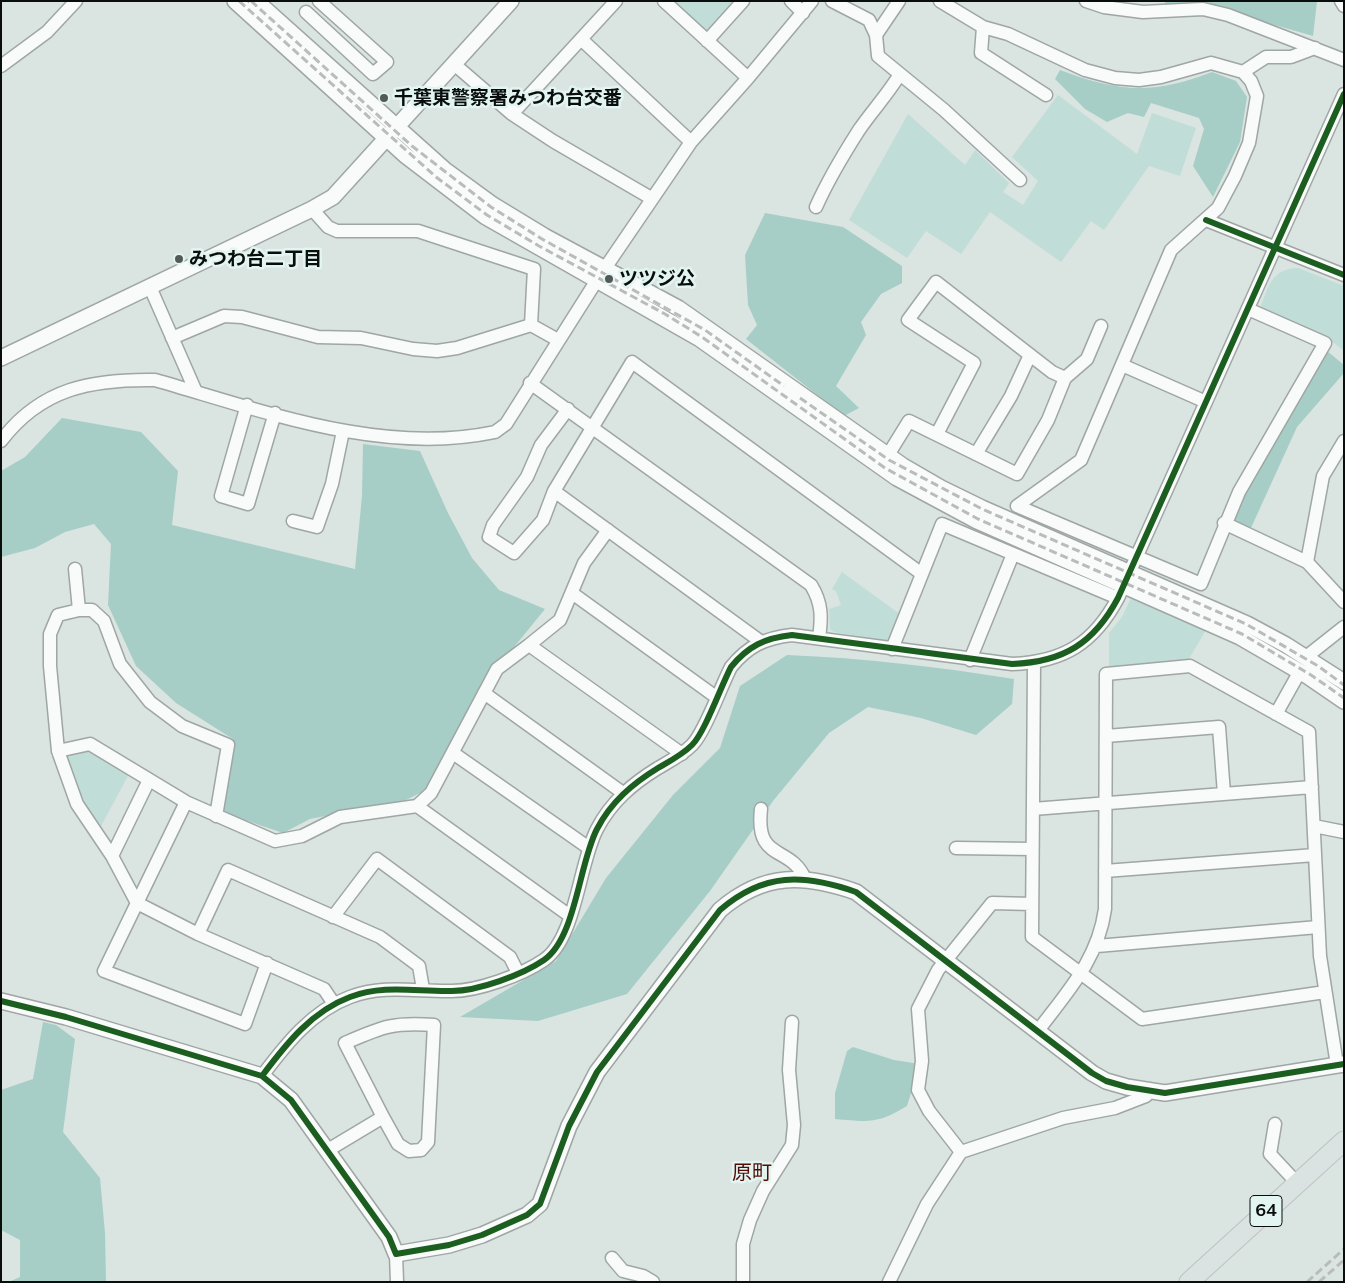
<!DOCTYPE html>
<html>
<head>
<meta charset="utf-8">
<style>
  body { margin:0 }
  #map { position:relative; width:1345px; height:1283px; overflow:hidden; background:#dae4e1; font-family:Mulish,sans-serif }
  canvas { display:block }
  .frame { position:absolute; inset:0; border:2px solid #090e0d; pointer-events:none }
</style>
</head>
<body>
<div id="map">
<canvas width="1345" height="1283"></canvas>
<div class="frame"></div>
</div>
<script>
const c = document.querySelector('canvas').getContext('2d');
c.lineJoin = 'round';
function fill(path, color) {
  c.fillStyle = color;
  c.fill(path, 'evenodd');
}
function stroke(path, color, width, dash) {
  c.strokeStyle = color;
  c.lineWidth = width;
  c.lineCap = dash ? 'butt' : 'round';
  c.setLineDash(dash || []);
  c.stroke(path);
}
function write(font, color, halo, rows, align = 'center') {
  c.font = font + ' Mulish,"Noto Sans JP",sans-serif';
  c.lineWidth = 5;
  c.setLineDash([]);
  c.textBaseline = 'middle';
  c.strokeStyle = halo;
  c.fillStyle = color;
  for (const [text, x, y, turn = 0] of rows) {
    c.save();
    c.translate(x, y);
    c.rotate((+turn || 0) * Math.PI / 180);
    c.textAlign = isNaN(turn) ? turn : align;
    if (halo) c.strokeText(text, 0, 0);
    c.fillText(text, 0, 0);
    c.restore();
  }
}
fill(new Path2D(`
  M667,1H739L710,33L704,34Z
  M1058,95L1137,154L1152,113L1196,128L1180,176L1149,166L1104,230L1091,221L1061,262L990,212L961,254L926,231L907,258L849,220L908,114L965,165L975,150L1009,183L1003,192L1023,205L1038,181L1012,157Z
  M1298,268L1344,286V351L1334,343L1264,311L1261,306C1269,285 1272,269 1298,268Z
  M842,572L901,615L891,639L887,641L834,632L830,629L829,609L841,605L836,591L832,589Z
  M1131,598L1206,630L1187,662L1109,669V633L1122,617Z
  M91,750L130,772L100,828L78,801L63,758L66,754Z`), '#c1ddd7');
fill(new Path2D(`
  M1165,1H1317L1313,36L1206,5H1165Z
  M1060,70C1117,92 1154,95 1212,72L1236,81L1247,97L1240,142L1213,197L1193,166L1204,129L1199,118L1151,103L1144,117L1128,113L1107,122L1085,109L1055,79Z
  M765,213L843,227L902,266V283L881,294L861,322L866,335L836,386L859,408L844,416L746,339L757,325L748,305L745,255Z
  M1327,351L1344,365V373L1297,427L1250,530L1231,521L1243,496Z
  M62,418L141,432L178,471L172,525L355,569L362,496L363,444L420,451L448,513L472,558L499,590L545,609L493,673L424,791L406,800L310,819L283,833L221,812L233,739L176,703L136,666L108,605L111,544L94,524L65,532L35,548L1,557V471L25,457Z
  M787,655C864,658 939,667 1014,679L1012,704L976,735L921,718L868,707L829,733L773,801L710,891L627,994L538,1021L460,1017L556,961L606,878L673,795L720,748L740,686Z
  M43,1022L56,1025L75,1039L63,1132L100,1178L105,1233L106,1282H9L20,1277V1240L1,1230V1090L33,1079Z
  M853,1047L894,1060L920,1064L907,1106C877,1124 869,1122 835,1119V1093L847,1051Z`), '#a6cec6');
const minor = new Path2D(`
  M664,1L748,78
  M791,1L803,13
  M832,1L869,20L876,35L899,1
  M940,1L983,27L1008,34L1085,70L1115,78L1139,80L1161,77L1211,63L1243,72
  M1086,1L1104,7L1143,12L1203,9L1228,15L1344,60
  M1341,1L1344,6
  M306,12L373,74L387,62L319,1
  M983,27L981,53L1046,95
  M876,35L878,56L944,110L1020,180
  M581,39L691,142
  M707,41L743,1
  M454,64L512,114L553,141L651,198
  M1,66L47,32L76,1
  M512,114L616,1
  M816,207C828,180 843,155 859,130C872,111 888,94 900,74
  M312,209L328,227L337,231H418L534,269L531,325
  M1206,220L1344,275
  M150,287L196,392
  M1248,309L1325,343L1239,492L1201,584L1017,506L1081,460L1171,250L1218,208L1235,176L1249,143L1257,96L1251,81L1243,72L1266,57H1291L1315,48
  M172,338L224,316L242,317L318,337L361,338L413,349L437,351L457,348L531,325L558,340
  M1122,365L1206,402
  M530,383L811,585C822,603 822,617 819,638
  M247,405L221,496L248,504L275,413
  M568,409L541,445L527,477L493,525L489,537L514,553L543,520L554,491L632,362L922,574
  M937,434L974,363L908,320L936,282L1052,372L1065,378
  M1,441C41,388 92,379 155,380C264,411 381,456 495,432L506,424L597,280L691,142L748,78L812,1
  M976,454L1011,396L1030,355
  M888,455L909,421L1017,474L1048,420L1065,378L1087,359L1101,326
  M554,491L760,641
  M293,521L317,527L332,484L343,431
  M1224,523L1307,562L1344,602
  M608,530L584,563L560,620L529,645L682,754
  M1307,562L1323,476L1344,441
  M75,569L79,610
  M572,593L716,697
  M892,649L942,524L1118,598
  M1306,657L1344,627
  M970,660L1013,554
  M1034,663L1032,937L1142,1019L1325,992
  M484,693L623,793
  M1276,714L1300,671
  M1106,736L1219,727L1224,794
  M58,751L77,804L112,856
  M453,753L589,848
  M149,780L112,856L137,903L198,934L324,989L334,1004
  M186,802L104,971L245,1024L267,963
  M417,806L570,916
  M761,809C755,863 790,844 805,879
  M1033,809L1312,787
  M216,816L228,745L182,726L150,702L120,664L104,621L92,610H79L58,615L50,634V666L58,751L90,744L186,802L275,841L302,836L340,817L417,806L431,793L497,669L529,645
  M1314,826L1344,832
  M956,848L1032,849
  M1105,871L1315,855
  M333,917L377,859L510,957L518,973
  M198,934L228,870L380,937L419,966L423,989
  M1097,946L1318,927
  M1037,1032C1067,992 1098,960 1105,909L1106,674L1190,666L1309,732L1320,956L1337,1065
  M262,1076C286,1044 312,1011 350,997C384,984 417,992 452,991C478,991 522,975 544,960C576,938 579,863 597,829C611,802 632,784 658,768C670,761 682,755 692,745C705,732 721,686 731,667C748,646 765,638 792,635L1012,664C1064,662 1094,643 1118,598L1344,94
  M1275,1124L1270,1154L1297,1183
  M328,1150L383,1117L345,1043C382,1027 392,1022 434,1025L428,1142L421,1150L409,1151L398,1144L383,1117
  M961,1152L929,1111L918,1090L922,1061L918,1009L938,970L992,903L1032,904
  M396,1254L397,1282
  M612,1258L623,1271L643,1276L653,1282
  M743,1282V1244L750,1220L763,1191L792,1145L794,1125L789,1070L792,1022
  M889,1282L927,1204L961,1152L1063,1118L1115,1108L1146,1096L1148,1091`);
const tertiary = new Path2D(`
  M235,1L405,155L486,217L700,339L897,478L977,521L1240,637L1309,677L1344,701
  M256,1L445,170L493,205L544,236L678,308L903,466L941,488L982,508L1247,624L1286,645L1344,682
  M1,358L312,209L333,197L511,1
  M1,1001L66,1017L262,1076L291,1100L389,1237L396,1254L449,1245L482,1235L527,1215L540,1204L569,1126L597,1072L720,910C764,872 804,874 856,892L1092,1073L1106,1081L1127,1087L1165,1093L1344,1064`);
const primary = new Path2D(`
  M1189,1282L1344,1141`);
stroke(minor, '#9fa6a4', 15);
stroke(tertiary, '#9fa6a4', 18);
stroke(primary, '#bcc1c0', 21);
stroke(minor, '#f9fbfa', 12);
stroke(tertiary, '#f9fbfa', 15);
stroke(primary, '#dae3e1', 19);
stroke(new Path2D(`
  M239,1L436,177L487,215L539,246L665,314L702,337L885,468L978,519L1242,634L1311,675L1344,698
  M251,1L412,146L491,207L542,239L705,330L784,386
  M800,398L889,460L982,509L1246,624L1318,666L1344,685
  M1307,1282L1344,1249
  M1319,1282L1344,1260`), '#babcbc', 3, [8, 4]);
stroke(new Path2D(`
  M1206,220L1344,275
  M1,1001L66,1017L262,1076L291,1100L389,1237L396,1254L449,1245L482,1235L527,1215L540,1204L569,1126L597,1072L720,910C764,872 804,874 856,892L1092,1073L1106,1081L1127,1087L1165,1093L1344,1064
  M262,1076C286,1044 312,1011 350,997C384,984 417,992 452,991C478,991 522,975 544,960C576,938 579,863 597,829C611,802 632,784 658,768C670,761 682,755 692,745C705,732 721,686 731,667C748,646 765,638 792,635L1012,664C1064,662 1094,643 1118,598L1344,94`), '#1b5e20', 6);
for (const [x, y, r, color] of [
  [384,98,5,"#525957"],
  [179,259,5,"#525957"],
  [609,279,5,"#525957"]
]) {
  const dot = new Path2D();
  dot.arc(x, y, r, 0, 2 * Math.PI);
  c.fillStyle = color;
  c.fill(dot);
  stroke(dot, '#e3f5f1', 2);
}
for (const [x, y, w] of [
  [1266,1211,32]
]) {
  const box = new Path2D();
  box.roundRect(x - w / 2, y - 15.5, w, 31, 4);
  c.fillStyle = '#e3f5f1';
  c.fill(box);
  stroke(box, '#090e0d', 1);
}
write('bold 18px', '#090e0d', null, [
  ["64",1266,1211]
]);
write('bold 19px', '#090e0d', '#e3f5f1', [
  ["千葉東警察署みつわ台交番",394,98],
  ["みつわ台二丁目",189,259],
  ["ツツジ公",619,279]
], 'left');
write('20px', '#500c06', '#e3f5f1', [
  ["原町",752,1173]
]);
</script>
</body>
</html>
